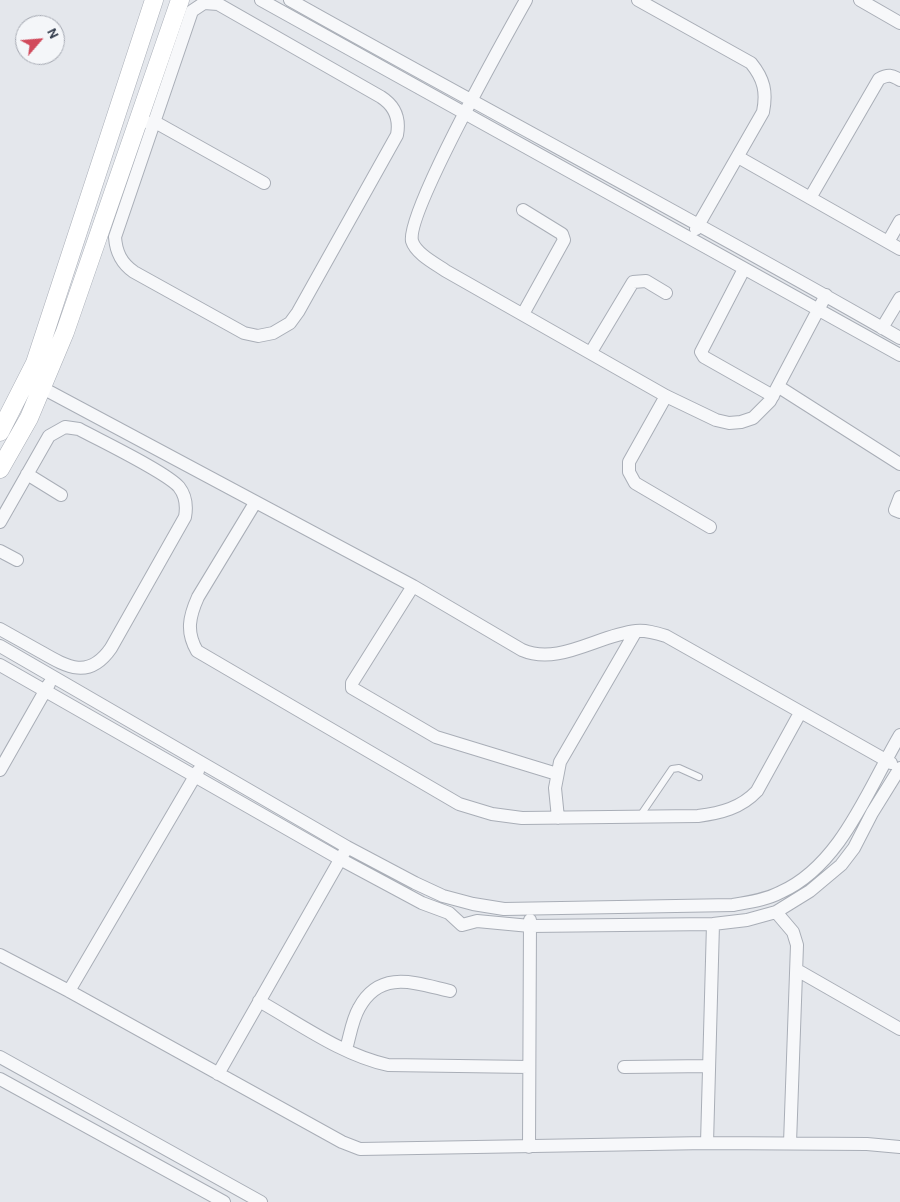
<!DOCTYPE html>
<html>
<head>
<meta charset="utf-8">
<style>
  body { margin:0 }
  #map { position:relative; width:900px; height:1202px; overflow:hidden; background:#e4e7ec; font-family:Karla,sans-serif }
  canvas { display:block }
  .north { position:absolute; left:15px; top:15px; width:50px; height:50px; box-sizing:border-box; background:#f4f6f9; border:1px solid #a4a8b1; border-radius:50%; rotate:63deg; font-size:14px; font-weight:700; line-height:20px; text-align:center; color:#2b3445 }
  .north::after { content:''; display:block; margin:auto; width:18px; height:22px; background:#d1495b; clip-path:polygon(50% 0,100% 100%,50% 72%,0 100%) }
</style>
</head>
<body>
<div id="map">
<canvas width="900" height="1202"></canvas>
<div class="north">N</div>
</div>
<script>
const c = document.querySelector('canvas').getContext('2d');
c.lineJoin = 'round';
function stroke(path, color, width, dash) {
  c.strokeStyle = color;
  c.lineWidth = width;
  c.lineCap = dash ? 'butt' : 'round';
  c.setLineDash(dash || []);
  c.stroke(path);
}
const lane = new Path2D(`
  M640,816L672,769L679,768L699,777`);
const street = new Path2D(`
  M261,0L900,355
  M290,0C493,114 698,222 900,338
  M526,0C507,34 406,213 412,241C416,254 436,264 446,271L666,396L716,420L729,423L741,422L753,418L770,401L826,295
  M638,0L751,63C764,79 767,92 763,112L696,229
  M860,0L900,23
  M204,3L218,4L381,97C395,106 400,119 397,135L298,312L290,323L273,333L258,336L244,333L134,272C121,263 116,252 115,237L192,11Z
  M149,123L155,122L264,183
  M738,157L900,249
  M810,198L879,79C888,74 892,75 900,80
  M888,242L900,221
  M744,269L701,352L704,357L773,396
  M523,314L564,240L562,234L523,210
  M882,328L900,298
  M591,352L633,282L646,281L666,293
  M35,384L413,586L522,650C559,666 598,635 636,631C646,630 656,633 666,636L891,763
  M779,387L900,464
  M666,396L629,462V472L635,483L710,527
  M27,474L61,495
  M900,497L895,510L900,512
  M255,503L198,597C189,617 186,632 197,651L459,804L492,814L522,818L698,816C721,813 741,808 757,791L800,713
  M0,522L49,436L65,427L79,429C101,441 166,472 179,487C186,496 187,506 185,517L111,648C89,680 67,667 41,652C27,644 14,637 0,629
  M0,551L17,560
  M413,586L352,683V688L436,737L557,774
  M0,646L347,847L415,883L443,896L473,904L504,909L733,905C749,902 766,900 781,892C841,865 868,789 900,735
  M0,665L340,859L422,903L449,913L462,925L477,921L530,926L713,924L747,920L776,912L810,891L841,865L854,848L872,813L900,768
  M0,770L49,684
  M558,818L555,788L560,762L636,631
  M776,912L793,932L797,945L790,1143
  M0,955L69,991L342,1142L360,1149L707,1143L867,1144L900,1147
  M797,970L900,1029
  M69,991L198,771
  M259,1001C300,1024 342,1055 388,1065L529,1067
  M346,1049C350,1036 352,1020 359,1008C380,969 415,983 450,991
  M0,1057L261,1202
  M624,1067L709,1066
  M218,1074L345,851
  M0,1079L224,1202
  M707,1143L713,924
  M529,1147L530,920`);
const secondary = new Path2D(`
  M0,432L35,363L154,0
  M0,469L29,418L65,332L180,0`);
stroke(lane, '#a9aeb7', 8);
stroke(street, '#a9aeb7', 14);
stroke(secondary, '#a9aeb7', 19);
stroke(lane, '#f7f8fa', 6);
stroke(street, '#f7f8fa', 12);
stroke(secondary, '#fff', 18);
</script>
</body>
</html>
